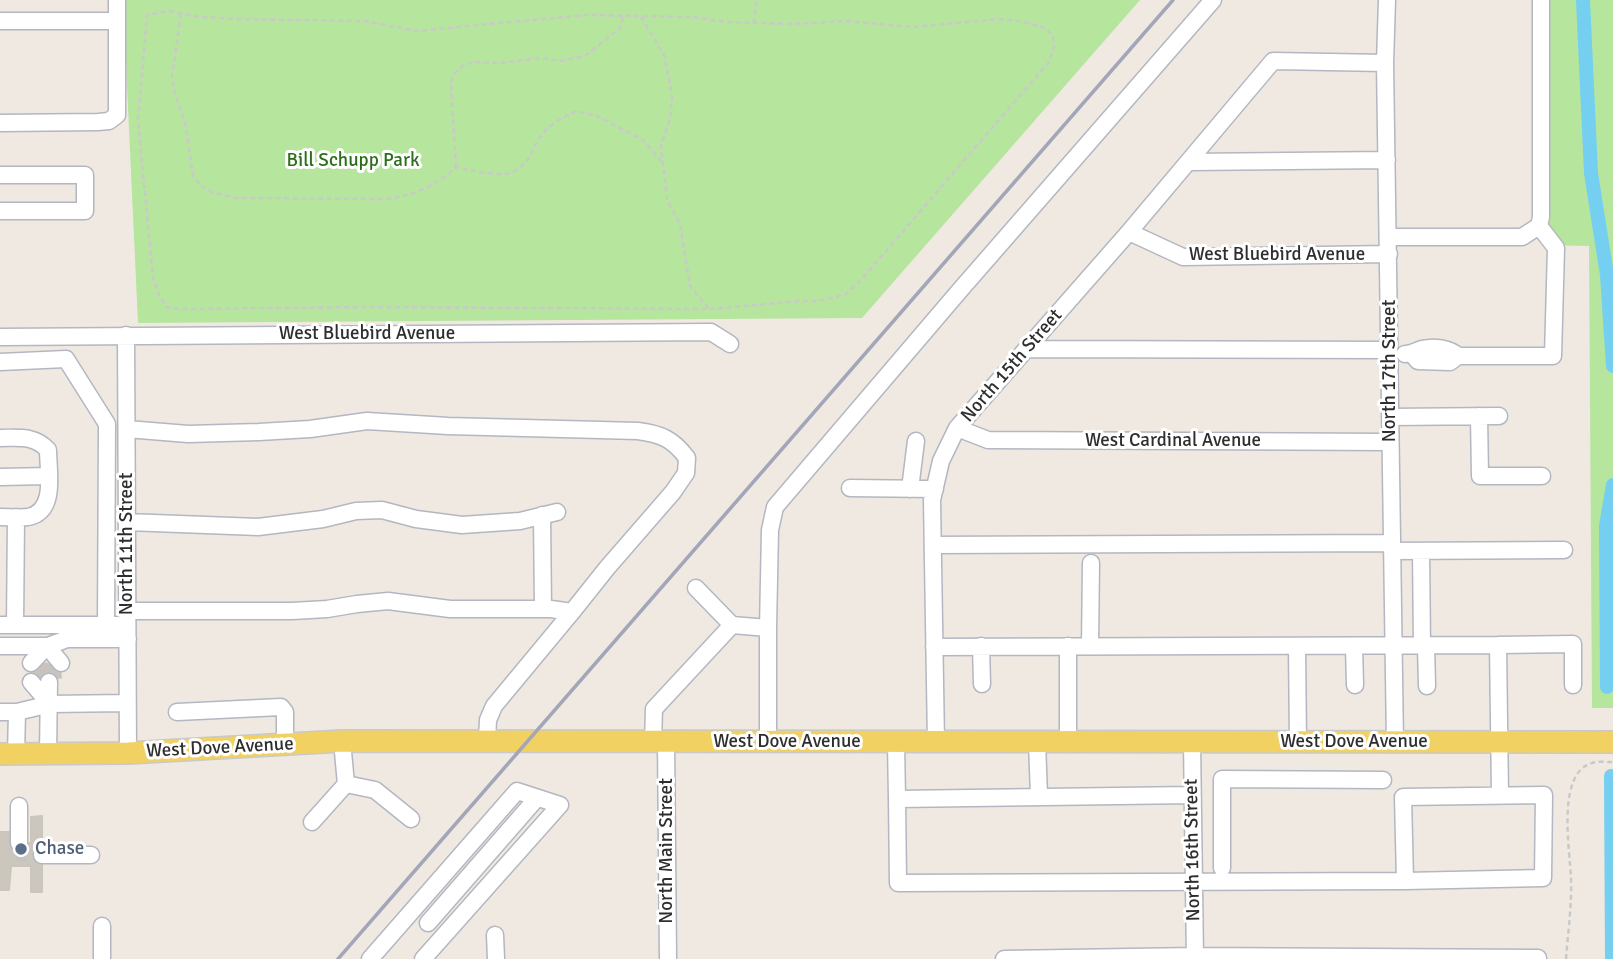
<!DOCTYPE html>
<html>
<head>
<meta charset="utf-8">
<style>
  body { margin:0 }
  canvas { display:block; background:#efe9e1 }
</style>
</head>
<body>
<canvas width="1613" height="959"></canvas>
<script>
const c = document.querySelector('canvas').getContext('2d');
c.lineJoin = 'round';
function fill(path, color) {
  c.fillStyle = color;
  c.fill(path, 'evenodd');
}
function stroke(path, color, width, dash) {
  c.strokeStyle = color;
  c.lineWidth = width;
  c.lineCap = dash ? 'butt' : 'round';
  c.setLineDash(dash || []);
  c.stroke(path);
}
function write(font, color, halo, rows, align = 'center') {
  c.font = font + ' Signika,sans-serif';
  c.lineWidth = 6;
  c.setLineDash([]);
  c.textBaseline = 'middle';
  c.strokeStyle = halo;
  c.fillStyle = color;
  for (const [text, x, y, turn = 0] of rows) {
    c.save();
    c.translate(x, y);
    c.rotate((+turn || 0) * Math.PI / 180);
    c.textAlign = isNaN(turn) ? turn : align;
    if (halo) c.strokeText(text, 0, 0);
    c.fillText(text, 0, 0);
    c.restore();
  }
}
fill(new Path2D(`
  M123,0H1140L862,318L138,323Z
  M1547,0H1613V708H1592L1589,246L1547,245Z`), '#b6e59e');
stroke(new Path2D(`
  M1583,0L1591,173L1607,275L1613,366
  M1607,687L1606,526L1613,485
  M1611,776L1612,959`), '#75cff0', 14);
const building = new Path2D(`
  M42,816V892H31V866H11L9,890H0V832H11V843H31V817Z`);
fill(building, '#cbc7bf');
stroke(building, '#cbc5ba', 2);
stroke(new Path2D(`
  M40,663L41,682
  M53,663L54,682
  M19,843L22,854L42,855`), '#c8c4bd', 16, [16, 8]);
const minor = new Path2D(`
  M1387,0L1385,63L1395,743
  M0,21H117
  M0,123L98,122L109,121L117,115V0
  M1190,162L1387,160
  M0,175H85V211H0
  M1129,232L1183,257L1389,254
  M1388,237H1522L1539,226L1541,217V0
  M126,335L128,753
  M0,337L711,332L730,344
  M1027,349L1389,350
  M1405,354C1413,354 1415,351 1422,349C1434,346 1449,348 1458,356
  M1412,354L1418,361L1450,362L1458,356H1553L1556,248L1539,226
  M0,362L66,359L107,424L106,625
  M1479,416L1480,476H1542
  M1390,417L1499,416
  M957,428L988,440L1390,442
  M127,429L188,434L259,432L310,429L367,421L448,426L638,431C661,434 673,439 687,458L686,473L673,492L607,568L572,612
  M0,438C19,438 34,435 48,450C48,471 57,512 28,517C19,518 9,517 0,517
  M0,477L48,476
  M850,488L935,489
  M910,489L916,441
  M542,515L543,609
  M127,522L258,527L323,519L356,511L382,510L416,519L462,525L520,521L557,512
  M933,545L1392,543
  M1392,551L1564,550
  M1421,551L1422,646
  M696,588L732,625
  M127,611H292L327,609L357,604L388,601L450,609H551L572,612L494,706L488,720L487,740
  M0,625H117
  M15,625L16,517
  M768,628L770,530L775,507L961,289L1213,0
  M1498,645L1573,644V685
  M0,646H48L67,639H128
  M47,646L61,663
  M981,646L982,684
  M1090,646L1091,563
  M1297,646L1298,743
  M1354,646L1355,685
  M1426,646L1427,686
  M934,647L1498,645L1500,795
  M31,663L47,646
  M31,682L50,704
  M0,712H17L16,754
  M17,712L50,704L127,703
  M177,712L281,707L285,712V744
  M342,741L346,784
  M653,742L654,709L732,625L768,628V742
  M666,742L668,959
  M1037,742L1039,796
  M1068,742V646
  M1192,742L1195,959
  M896,743L897,799L1192,795
  M936,743L932,500L941,461L957,428L1129,232L1273,61L1385,63
  M48,754L49,682
  M897,799L898,883L1397,881H1405L1543,878L1544,795L1403,797L1405,881
  M312,822L346,784L375,790L411,819
  M19,843V806
  M42,855H91
  M1222,868V779L1383,780
  M428,923L537,798
  M102,926V959
  M495,935L496,959
  M370,959L517,791L560,805L423,959
  M1004,959L1195,956L1538,958`);
const major = new Path2D(`
  M0,754L128,753L342,741L1613,742`);
stroke(minor, '#b4b7c1', 19);
stroke(major, '#c9c9c9', 24);
stroke(new Path2D(`
  M169,11L194,16L234,19L365,21L416,31L586,15L692,17L725,22L793,24L845,21L913,27L999,19L1020,21L1046,28L1053,37L1054,47L1049,62L860,281L845,295L817,301H799L709,309L370,307L182,309L166,307L159,295L153,278L138,120L147,15Z
  M181,14L172,76L175,95L185,122L193,176L201,186L212,192L236,198L387,199C414,195 436,186 456,167C469,170 497,177 510,173C533,164 531,146 544,132C553,122 565,117 576,111L597,116L643,140L663,163
  M641,17L664,55L669,78L672,98L670,119L661,146L667,200L680,224L690,286L709,309
  M754,23L756,0
  M456,167L451,86L453,75L461,67L473,62L499,63L540,58L560,61L585,56L620,28L623,17
  M1566,959C1568,932 1572,905 1571,878C1570,851 1556,773 1592,763C1598,761 1606,762 1613,762`), '#c9c9c9', 2.5, [5, 3.5]);
stroke(minor, '#fff', 16);
stroke(major, '#f2d163', 21);
stroke(new Path2D(`
  M338,959L1173,0`), '#a3a6b8', 3.5);
for (const [x, y, r, color] of [
  [21,849,7,"#5c6f8a"]
]) {
  const dot = new Path2D();
  dot.arc(x, y, r, 0, 2 * Math.PI);
  c.fillStyle = color;
  c.fill(dot);
  stroke(dot, '#fff', 2.5);
}
write('19px', '#2c6e1b', '#fff', [
  ["Bill Schupp Park",353,161]
]);
write('19px', '#2e2e2e', '#fff', [
  ["West Bluebird Avenue",1277,255],
  ["West Bluebird Avenue",367,334],
  ["North 15th Street",1012,366,-49],
  ["North 17th Street",1390,371,-90],
  ["West Cardinal Avenue",1173,441],
  ["North 11th Street",127,544,-90],
  ["West Dove Avenue",787,742],
  ["West Dove Avenue",1354,742],
  ["West Dove Avenue",220,748,-3],
  ["North 16th Street",1193,850,-91],
  ["North Main Street",667,851,-90]
]);
write('19px', '#4e5e75', '#fff', [
  ["Chase",35,849]
], 'left');
</script>
</body>
</html>
